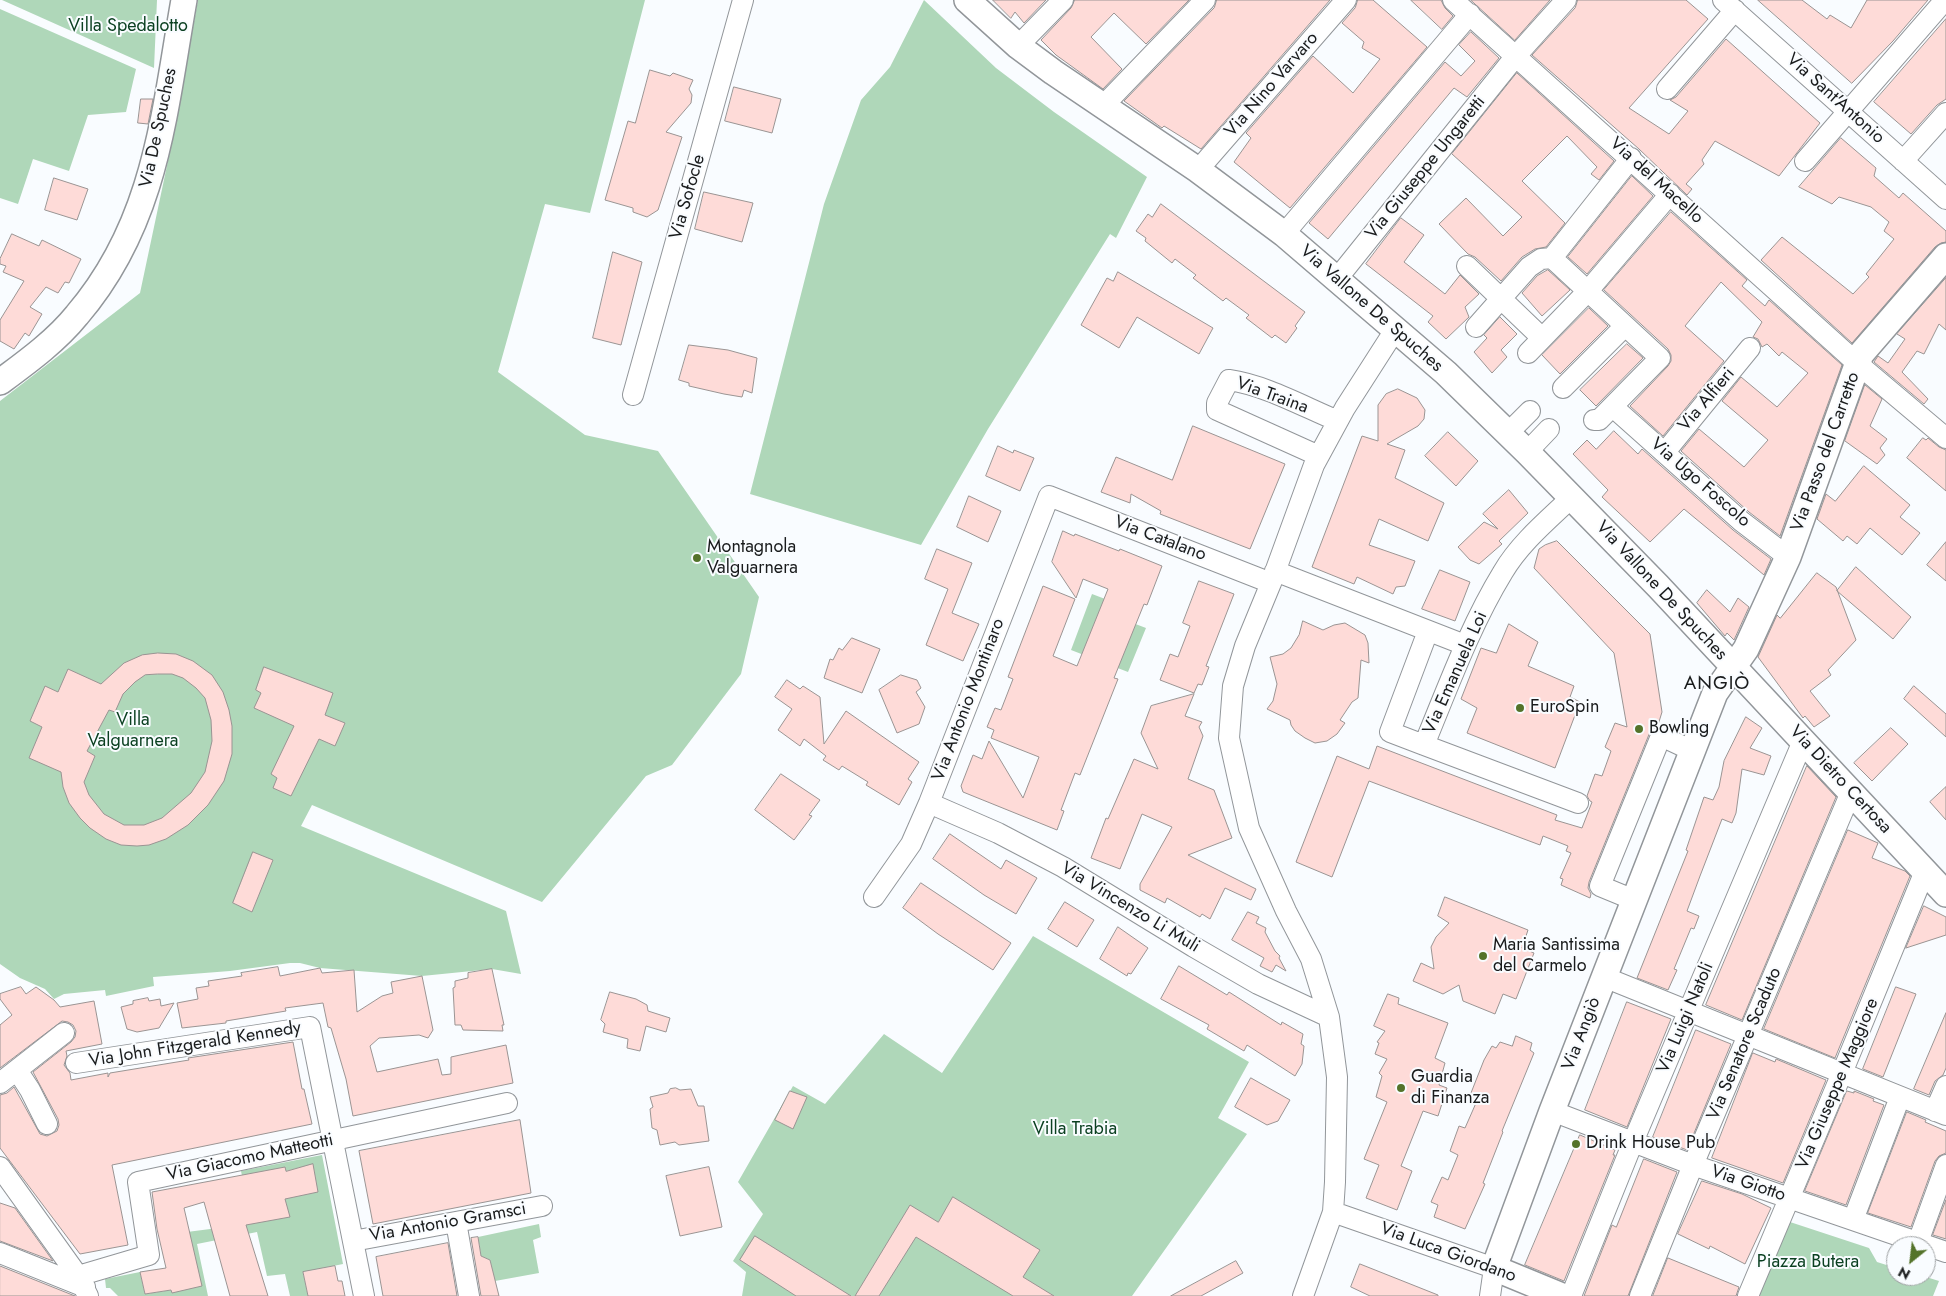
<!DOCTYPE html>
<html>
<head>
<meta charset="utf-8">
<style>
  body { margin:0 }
  #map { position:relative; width:1946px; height:1296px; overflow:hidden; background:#f9fcff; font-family:Jost,sans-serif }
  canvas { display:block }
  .north { position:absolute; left:1886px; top:1236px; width:50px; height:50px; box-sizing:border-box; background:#f9fcff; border:1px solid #9fa2a4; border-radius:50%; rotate:209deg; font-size:14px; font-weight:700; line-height:20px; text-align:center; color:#191b1c }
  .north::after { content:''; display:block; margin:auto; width:18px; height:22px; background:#54732a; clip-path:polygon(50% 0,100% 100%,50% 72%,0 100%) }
</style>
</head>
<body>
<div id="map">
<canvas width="1946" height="1296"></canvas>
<div class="north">N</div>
</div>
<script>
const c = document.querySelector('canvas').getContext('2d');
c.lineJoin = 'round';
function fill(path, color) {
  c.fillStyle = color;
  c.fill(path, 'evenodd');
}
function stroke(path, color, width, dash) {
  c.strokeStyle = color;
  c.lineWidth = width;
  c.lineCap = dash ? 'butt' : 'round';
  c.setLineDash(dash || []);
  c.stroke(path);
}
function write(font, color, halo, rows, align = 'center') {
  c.font = font + ' Jost,sans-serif';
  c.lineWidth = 4;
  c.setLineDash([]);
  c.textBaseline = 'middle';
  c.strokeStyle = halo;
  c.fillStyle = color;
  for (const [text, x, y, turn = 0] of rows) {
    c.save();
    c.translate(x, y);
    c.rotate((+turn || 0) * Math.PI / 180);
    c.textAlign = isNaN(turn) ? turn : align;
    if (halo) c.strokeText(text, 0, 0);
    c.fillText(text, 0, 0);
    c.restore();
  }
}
fill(new Path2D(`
  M2,0H157L154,68Z
  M198,0H645L590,213L545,204L498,372L585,435L658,451L759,597L741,674L672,765L646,776L542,902L312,805L301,826L506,911L521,974L492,969L422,976L320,968L300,963H290L230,971L153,977L154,986L106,996L105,990L64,994L54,999L45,989L20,978L0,964V401L140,293L172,142Z
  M924,0L996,68L1054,112L1147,177L1116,238L1110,234L988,429L921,545L750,494L824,204L861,100L890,67Z
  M0,9L136,69L126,112L88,115L69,171L33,159L18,204L0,198Z
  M1092,594L1121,605L1117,617L1146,628L1128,672L1071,650Z
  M1033,936L1249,1062L1218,1118L1247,1134L1132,1296H742L746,1272L733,1261L763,1214L738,1182L793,1086L825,1104L884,1034L942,1073Z
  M322,1155L343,1264L303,1272L308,1296H290L285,1274L267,1276L257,1232L197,1244L208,1296H118L110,1288H106L105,1279L140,1272L145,1294L171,1290L172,1293L187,1232L218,1228L251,1220L241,1171Z
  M1790,1222L1869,1248L1877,1262L1896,1268V1276H1923L1939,1281L1933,1296H1758Z
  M539,1224L541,1237L533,1240L539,1273L495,1281L490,1260L481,1256L478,1237Z`), '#afd7b9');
const building = new Path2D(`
  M993,0H1046L1024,23L1015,12L1011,18Z
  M1075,0H1189L1146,44L1114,13L1091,37L1122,69L1103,89L1056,55L1041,40L1071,8Z
  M1217,0H1330L1201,149L1164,126L1162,128L1124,101L1214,8Z
  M1358,0H1373L1427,47L1290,208L1234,162L1251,138L1246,133L1313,56L1353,93L1380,59L1362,48L1364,42L1342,23L1355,8Z
  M1411,0H1441L1445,8L1453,16L1442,29Z
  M1471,0H1550L1515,40Z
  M1578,0H1686L1708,19L1629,108L1669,134L1688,111L1670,100L1676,97L1726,39L1820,123L1779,176L1715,141L1702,160L1704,164L1686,184L1692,189L1687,195L1639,149L1532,55L1575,8Z
  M1758,0H1802L1827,19L1830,15L1851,28L1867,0H1928L1893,41L1852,83Z
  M1946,19V99L1937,105L1911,134L1874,102Z
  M1471,32L1499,58L1467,97L1454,88L1328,239L1309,223L1445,62L1461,76L1475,61L1459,45Z
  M650,70L670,76L673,73L693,80L689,89L692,95L691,103L666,132L682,137L658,210L647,217L633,212V208L605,200L628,121L635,123Z
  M1517,73L1614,161L1599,180L1591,174L1597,167L1567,136L1522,181L1565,223L1546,247L1535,249L1522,257L1501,281L1475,257L1468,254L1439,224L1466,198L1503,236L1522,217L1452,154Z
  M734,87L781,99L772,133L725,121Z
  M141,99H153L148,124L138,123Z
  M1841,138L1876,168L1874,176L1899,198L1903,193L1946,231V242L1941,243L1935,247L1852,343L1761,260L1782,237L1853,294L1869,277L1866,274L1894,239L1884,231L1889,222L1871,207L1839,197L1832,204L1799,187Z
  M1632,176L1653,196L1587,274L1568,257Z
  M54,178L88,189L77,220L45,210Z
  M704,192L753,203L742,242L695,229Z
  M1161,204L1305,312L1295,326L1297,328L1286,343L1275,335L1272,338L1246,318L1249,315L1226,298L1223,301L1193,278L1196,275L1175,259L1172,263L1145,241L1146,238L1136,231L1148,214L1152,217Z
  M1671,212L1747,280L1742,286L1765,306L1769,300L1842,365L1780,536L1749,512L1681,451L1699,429L1744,467L1768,440L1722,401L1741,377L1777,407L1808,373L1782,352L1779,356L1767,344L1762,347L1758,339L1753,337L1762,322L1721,282L1685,326L1724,361L1663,436L1630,406L1668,366L1671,361V355L1668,349L1604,290Z
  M1401,218L1424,235L1404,262L1445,294L1460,275L1479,294L1465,307L1469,317L1446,339L1428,322L1433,316L1366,264Z
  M12,234L39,246L42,240L81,259L69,283L65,282L58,293L46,287L30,307L42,314L29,336L25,333L14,349L0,341V320L24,281L3,272L6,266L0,264V259Z
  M613,252L642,262L621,345L593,338Z
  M1548,270L1570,290L1542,316L1522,293L1537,276Z
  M1118,272L1213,328L1199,354L1137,317L1119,348L1081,325L1107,278L1113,281Z
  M1946,278V330L1939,324L1924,354L1917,351L1902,372L1928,399L1924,404L1874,362L1878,356L1888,363L1905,339L1897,334Z
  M1589,308L1608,326L1560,374L1542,355Z
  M1500,317L1517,334L1501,350L1507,357L1492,373L1474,352L1487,338L1484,335Z
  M1627,344L1643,358L1596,406L1580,390Z
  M689,345L728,350L757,358L752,393L744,390L742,397L724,394L689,386V383L679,380Z
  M1865,385L1882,399L1870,426L1887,439L1880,448L1885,455L1877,464L1845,441Z
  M1398,389L1417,398L1425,410L1424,419L1418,426L1387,444L1405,450L1395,478L1444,503L1428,541L1379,519L1369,545L1415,561L1405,586L1396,587L1393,594L1357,577L1354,584L1312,567L1362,436L1378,441V405L1386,394Z
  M1193,426L1285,464L1250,549L1160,514L1161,511L1131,494L1130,503L1101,492L1116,457L1172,480Z
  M1614,431L1638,454L1642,449L1733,530L1771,559L1764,575L1684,509L1650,542L1602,497L1608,490L1573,454L1587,440L1596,449Z
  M1448,432L1478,461L1456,486L1425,456Z
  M1923,438L1926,440L1928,438L1939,447L1946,450V491L1907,458Z
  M998,446L1013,453L1014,450L1034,458L1020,491L986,476Z
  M1864,466L1910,505L1900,517L1920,533L1902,555L1870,528L1857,544L1847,536L1843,541L1817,519L1826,494L1835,501Z
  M1509,490L1528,513L1499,541L1502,544L1479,564L1470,560L1458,547L1484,522L1498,529L1483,514Z
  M969,496L1001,511L988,542L957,527Z
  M1063,531L1074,536L1075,534L1119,551L1120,549L1162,566L1147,605L1144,604L1114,678L1118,679L1080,775L1075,773L1061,810L1064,811L1057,830L963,792L961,786L973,755L982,759L989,741L1023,798L1039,757L991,738L994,730L987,727L995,708L1001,710L1013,679L1008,677L1043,586L1075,599L1053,656L1077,666L1108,589L1083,579L1076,598L1052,562Z
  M1557,541L1650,634L1662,712L1658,725L1650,732L1589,882L1588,888L1591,894L1590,898L1561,885L1563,879L1560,878L1571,853L1566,851L1568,846L1543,836L1540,845L1369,781L1332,877L1296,862L1337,756L1369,769L1377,746L1557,815L1555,820L1582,828L1592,802L1590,801L1587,796L1595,774L1602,776L1611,751L1605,747L1615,723L1627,727L1614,653L1534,568L1539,549L1545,545Z
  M1946,542V581L1927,565Z
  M937,549L972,563L952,613L979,624L963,661L926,645L948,589L925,579Z
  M1856,567L1911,617L1893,639L1837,591Z
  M1440,570L1470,582L1455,621L1422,609Z
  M1817,573L1836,587L1856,640L1828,670L1831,675L1810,691L1830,716L1814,727L1805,716L1803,718L1758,657L1777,615L1780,618Z
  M1199,581L1234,594L1206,666L1209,667L1202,685L1198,684L1194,693L1160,680L1170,654L1178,657L1190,626L1183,623Z
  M1707,590L1730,612L1738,598L1749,607L1734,640L1727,633L1725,636L1697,603Z
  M1303,621L1323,630L1334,625L1345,623L1365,635L1368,643L1369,663L1361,660L1358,698L1352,702L1340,720L1345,723L1337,734L1327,741L1315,743L1305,738L1295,731L1291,725L1290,720L1267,709L1273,701L1277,684L1270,657L1283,654L1291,648L1299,635Z
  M1509,624L1538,642L1528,666L1574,686L1570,697L1580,702L1555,768L1467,733L1477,708L1461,699L1481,648L1496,653Z
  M852,638L880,649L862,693L824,678L830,659L833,660L839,648L842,650Z
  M158,653L176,654L193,661L212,675L223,692L229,710L232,726V754L224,781L208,805L188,825L166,839L149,845L137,846L121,845L106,839L90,828L80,818L69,803L63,787L61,772L29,758L42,727L30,721L45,686L58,692L68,669L101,684L124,663L142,655ZM158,674H172L183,678L196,688L205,698L211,720L212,741L205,772L191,793L162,818L144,825H124L104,814L89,795L84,782L95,756L87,751L109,710L115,712L123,694L135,682L145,675Z
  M264,667L333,693L325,715L345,723L335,746L319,739L291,796L273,788L277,778L271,774L294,726L254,708L261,693L256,690Z
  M901,675L917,680L921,688L916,692L925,707L919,724L897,733L879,690Z
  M787,680L800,689L803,686L820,697L824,744L846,711L919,762L908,779L912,782L899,805L866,785L868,782L842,766L839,770L823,760L826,756L804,739L800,746L778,730L792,709L775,697Z
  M1914,686L1946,714V737L1904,699Z
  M1194,694L1185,716L1202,722L1199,727L1203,736L1188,779L1214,790L1232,838L1188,855L1256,889L1251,900L1225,888L1210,919L1202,914L1200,917L1167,898L1165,903L1140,890V884L1172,827L1142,814L1120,869L1091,858L1106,818L1108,819L1134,759L1158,769L1141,733L1151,706Z
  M1746,717L1762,728L1750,748L1771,756L1764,775L1742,769L1736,813L1732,823L1722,819L1700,876L1687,911L1699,916L1694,929L1691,928L1674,969L1677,970L1668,990L1637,978L1688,851L1686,850L1704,797L1713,800L1719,787L1724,761Z
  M1891,728L1908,744L1872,781L1854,763Z
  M1807,766L1836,797L1742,1020L1706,1005Z
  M781,774L820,800L809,815L812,816L794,840L755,810Z
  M1946,787V820L1930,802Z
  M1848,830L1878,843L1872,858L1905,871L1910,876L1835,1058L1764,1029Z
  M950,834L1001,869L1006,860L1037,878L1016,914L984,895L933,859Z
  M253,852L273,860L252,912L233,903Z
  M921,883L1011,943L993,970L938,934L903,908Z
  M1445,897L1528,930L1522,948L1534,953L1516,999L1503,994L1495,1014L1463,1001L1459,985L1443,994L1413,981L1421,963L1434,969L1431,947L1436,937L1449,923L1438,916Z
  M1065,902L1094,920L1077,947L1048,929Z
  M1924,906L1946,917V935L1906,948Z
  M1248,912L1259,917L1256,923L1266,928L1265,932L1275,951L1280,956L1279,958L1286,971L1276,965L1272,972L1260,966L1264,958L1232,940Z
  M1118,927L1148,948L1131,974L1128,973L1127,976L1100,959Z
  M1179,966L1227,995L1229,992L1281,1025L1282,1022L1303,1034L1301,1044L1304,1046L1302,1064L1295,1076L1247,1045L1244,1051L1207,1029L1209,1025L1161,999Z
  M278,967L280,976L320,968L322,973L354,970L357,1012L382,996L393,993L391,982L422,976L433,1030L428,1038L419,1035L379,1038L370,1046L377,1072L438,1059L442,1075L451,1074V1057L506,1045L513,1083L353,1116L346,1079L331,1028L328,1027L323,1003L285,1008L286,1011L226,1021V1023L182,1028L177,1003L198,999L196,988L209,986L208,981L242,976L241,973Z
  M492,969L504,1025H502L503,1031L463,1030L461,1025H455L453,988L455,987V981L468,978V973Z
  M21,987L26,994L36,987L54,1000L60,1007L94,1001L102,1044L66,1051L67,1056L64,1065L70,1073L71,1080L108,1073V1077L110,1073L189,1060L188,1058L293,1042L302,1089H304L312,1124L112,1165L128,1245L80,1254L0,1148V1095L7,1093L14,1087L40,1134L47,1136L57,1131L59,1125L58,1119L33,1072L71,1042L75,1037L76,1031L73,1025L68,1022L62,1021L0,1068V1025L12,1015L0,999V994Z
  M1896,987L1916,994L1883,1077L1863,1069Z
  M610,992L636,999L647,1005L648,1011L670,1018L666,1032L646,1026L640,1051L627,1048L628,1039L603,1032L605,1024L601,1020Z
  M1388,994L1399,998L1398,1004L1448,1023L1435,1058L1445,1063L1439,1085L1447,1088L1438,1116L1423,1111L1401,1166L1412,1171L1397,1210L1366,1198L1379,1165L1364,1159L1387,1102L1376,1097L1382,1076L1379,1073L1387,1059L1375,1054L1379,1043L1377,1042L1385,1031L1374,1026Z
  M148,998L149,1001L160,999L161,1006L174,1003L159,1028L137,1032L127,1029L121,1007L133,1004V1001Z
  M1627,1002L1671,1019L1627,1127L1585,1110Z
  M1946,1013V1068L1943,1075L1935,1081L1929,1095L1914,1089Z
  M1696,1030L1731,1044L1687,1150L1653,1137Z
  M1516,1036L1532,1043L1530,1050L1534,1053L1502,1131L1503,1132L1483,1183L1485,1184L1465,1229L1434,1217L1438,1205L1431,1202L1442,1177L1448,1180L1458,1155L1450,1151L1459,1126L1465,1128L1476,1103L1469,1098L1484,1060L1492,1046L1496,1048L1500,1042L1512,1046Z
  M1753,1053L1775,1062L1776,1059L1826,1080L1783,1183L1712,1158Z
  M1251,1078L1290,1100L1278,1121L1267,1125L1235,1107Z
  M676,1088L680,1090L691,1089L698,1106H704L709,1141L679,1145L675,1142L660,1145L657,1130L652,1128L650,1109L653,1107L650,1097L668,1093L670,1089Z
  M790,1091L807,1097L793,1129L775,1120Z
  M1847,1091L1854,1093V1091L1874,1099L1873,1101L1884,1105L1846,1205L1805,1191Z
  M1907,1112L1926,1120L1925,1122L1946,1131V1153L1939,1156L1935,1161L1911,1227L1868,1213Z
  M520,1120L531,1193L373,1224L359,1151Z
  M1580,1135L1615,1150L1613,1155H1615L1564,1281L1525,1265Z
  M1644,1159L1677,1172L1628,1296H1584L1612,1225L1616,1227Z
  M313,1164L318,1192L285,1199L290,1217L246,1225L268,1296H230L204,1202L184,1208L202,1286L172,1293L171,1290L145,1294L140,1272L166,1268L157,1229L152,1192L285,1167L286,1171Z
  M709,1167L722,1227L680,1236L666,1176Z
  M1702,1181L1742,1194L1771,1208L1745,1264L1710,1246L1709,1249L1678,1234Z
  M953,1197L1040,1250L1023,1277L1054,1296H1013L916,1237L879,1296H855L910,1205L938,1222Z
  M1946,1200V1239L1933,1235Z
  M0,1203L15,1208L53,1261L0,1241Z
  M755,1236L851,1296H796L740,1260Z
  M478,1237L481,1256L490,1260L499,1296H481L471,1238Z
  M448,1243L457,1296H383L376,1257Z
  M1668,1258L1739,1287L1736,1296H1653Z
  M1236,1261L1243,1273L1201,1296H1171Z
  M1360,1264L1438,1295V1296H1370L1351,1287Z
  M0,1266L75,1296H0Z
  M335,1266L338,1281H342L345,1296H308L303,1272Z`);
fill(building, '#fedbd8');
stroke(building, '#9a9493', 1);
const minor = new Path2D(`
  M1453,0L1858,364L1946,438
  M1723,0L1946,199
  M1018,46L1063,0
  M1667,89L1735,10
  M1103,106L1205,0
  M1805,161L1945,0
  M1903,161L1946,113
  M1198,170L1346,0
  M1284,234L1470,14
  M1552,258L1660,358L1599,420H1594
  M1467,266L1541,337
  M1336,280L1515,57L1566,0
  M1476,327L1529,267L1541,259L1552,258L1631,158
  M1528,353L1587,292L1670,194
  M1563,388L1625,326
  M633,395L743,0
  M1613,407L1741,521L1788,557
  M1508,433L1530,411
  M1527,452L1549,429
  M1665,452L1750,348
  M1319,456L1217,410V403L1229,380C1265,385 1304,407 1338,421
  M1572,497C1548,520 1520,543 1503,572C1470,626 1448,687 1424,745L1578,803
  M1275,571L1465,645
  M1424,745L1390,732L1428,631
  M929,803L998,833L1063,867L1194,947L1258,984L1329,1017
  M874,897L911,844L929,803L1049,496L1271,583
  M1634,900L1600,886L1661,736L1693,751
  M1604,977L1946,1115
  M76,1063L310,1027L364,1296
  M17,1070L30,1090L47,1124
  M0,1083L64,1033
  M1552,1111L1693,1165L1946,1252
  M1935,1111L1946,1086
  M0,1167L78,1276L88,1296
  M1333,1212L1494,1268L1490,1296
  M1853,1220L1900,1097
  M456,1222L469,1296
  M353,1241L542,1206
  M1918,1242L1946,1165
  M0,1253L85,1287
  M78,1276L149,1255L138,1182L507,1103
  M1303,1296L1333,1212L1335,1182L1337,1077L1329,1017L1311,959L1286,911L1249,828L1229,738L1233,686L1245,646L1271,583L1314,465L1345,408L1395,330
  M1571,1296L1633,1142L1803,741
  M1640,1296L1693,1165L1851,792
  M1748,1296L1842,1073L1925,871`);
const tertiary = new Path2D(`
  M967,0L1018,46L1053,72L1198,170L1284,234L1446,373L1527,452L1658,586L1946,894
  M0,382C27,362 56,341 77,315C156,223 164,114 184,0
  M1562,1296L1494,1268L1552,1111L1715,693L1746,649L1788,557L1861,354L1946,256`);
stroke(minor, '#92969a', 22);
stroke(tertiary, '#92969a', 28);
stroke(minor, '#fff', 20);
stroke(tertiary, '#fff', 25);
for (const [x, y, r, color] of [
  [697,558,5,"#54732a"],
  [1520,708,5,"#54732a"],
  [1639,729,5,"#54732a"],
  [1483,956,5,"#54732a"],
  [1401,1088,5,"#54732a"],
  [1576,1144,5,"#54732a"]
]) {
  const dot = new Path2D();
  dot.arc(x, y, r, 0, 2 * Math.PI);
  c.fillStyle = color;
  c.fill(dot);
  stroke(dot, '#f9fcff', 2);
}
write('18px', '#0b4021', '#f9fcff', [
  ["Villa Spedalotto",128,27],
  ["Villa",133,721],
  ["Valguarnera",133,742],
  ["Villa Trabia",1075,1130],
  ["Piazza Butera",1808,1263]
]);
write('18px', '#191b1c', '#f9fcff', [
  ["Via Nino Varvaro",1272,85,-49],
  ["Via Sant'Antonio",1835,99,42],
  ["Via De Spuches",159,128,-78],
  ["Via Giuseppe Ungaretti",1426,168,-51],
  ["Via del Macello",1656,181,42],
  ["Via Sofocle",688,197,-74],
  ["Via Vallone De Spuches",1371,309,41],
  ["Via Traina",1272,396,20],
  ["Via Alfieri",1707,400,-50],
  ["Via Passo del Carretto",1826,452,-70],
  ["Via Ugo Foscolo",1700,483,41],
  ["Via Catalano",1160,539,21],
  ["Via Vallone De Spuches",1661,591,47],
  ["Via Emanuela Loi",1456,673,-66],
  ["Via Antonio Montinaro",969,700,-69],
  ["Via Dietro Certosa",1840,780,47],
  ["Via Vincenzo Li Muli",1130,908,31],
  ["Via Luigi Natoli",1686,1018,-67],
  ["Via Angiò",1582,1034,-69],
  ["Via Senatore Scaduto",1745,1044,-67],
  ["Via John Fitzgerald Kennedy",195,1045,-9],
  ["Via Giuseppe Maggiore",1838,1084,-67],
  ["Via Giacomo Matteotti",250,1158,-12],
  ["Via Giotto",1748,1184,19],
  ["Via Antonio Gramsci",448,1223,-10],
  ["Via Luca Giordano",1448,1253,20]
]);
write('18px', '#191b1c', '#f9fcff', [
  ["Montagnola",707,548],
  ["Valguarnera",707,569],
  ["EuroSpin",1530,708],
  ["Bowling",1649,729],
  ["Maria Santissima",1493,946],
  ["del Carmelo",1493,967],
  ["Guardia",1411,1078],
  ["di Finanza",1411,1099],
  ["Drink House Pub",1586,1144]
], 'left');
c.letterSpacing = '1px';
write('19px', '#191b1c', '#f9fcff', [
  ["ANGIÒ",1717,684]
]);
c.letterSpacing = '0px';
</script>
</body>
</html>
